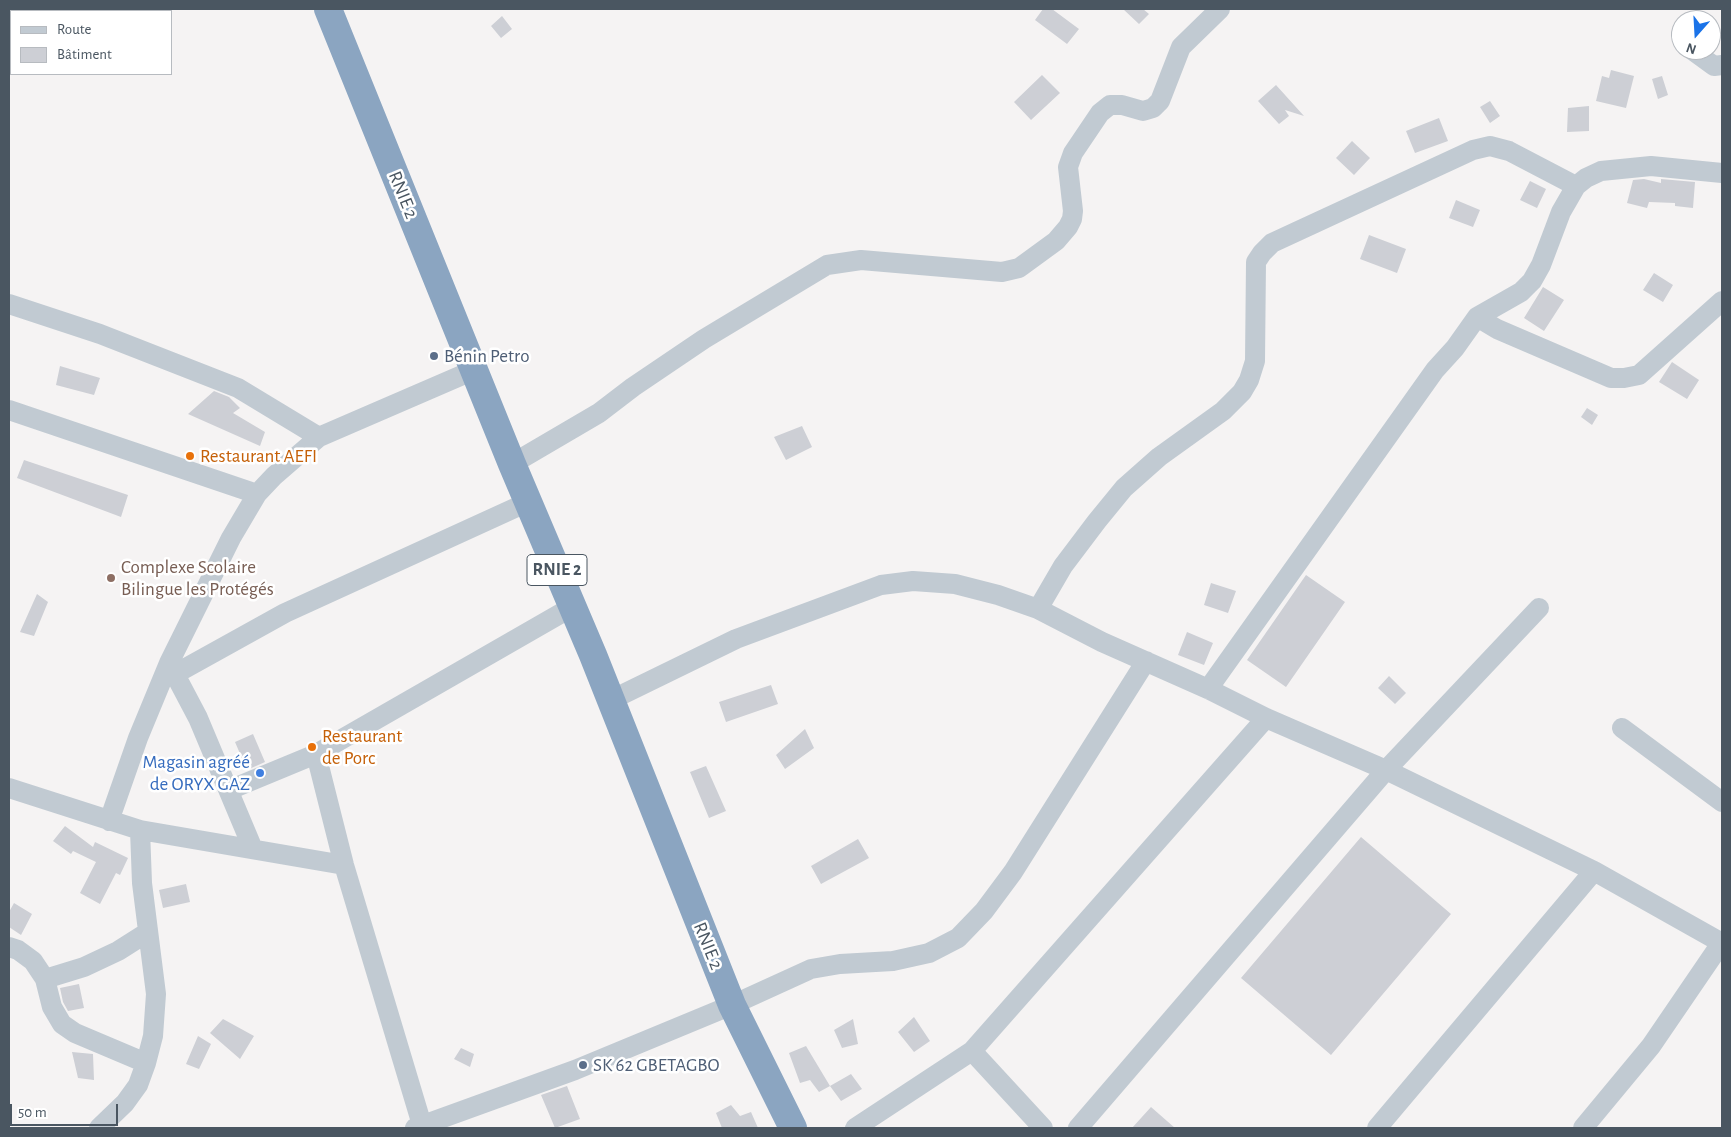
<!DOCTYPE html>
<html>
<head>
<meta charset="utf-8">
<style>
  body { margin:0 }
  #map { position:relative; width:1731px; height:1137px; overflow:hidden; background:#f5f3f3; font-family:"Alegreya Sans",sans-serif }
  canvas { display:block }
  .frame { position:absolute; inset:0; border:10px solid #4a5661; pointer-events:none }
  .legend { position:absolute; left:10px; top:10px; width:162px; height:65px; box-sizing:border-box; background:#fff; border:1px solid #b7bbc0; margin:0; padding:6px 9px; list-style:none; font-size:15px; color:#4a5661 }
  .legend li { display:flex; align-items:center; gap:10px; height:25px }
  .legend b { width:25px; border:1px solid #b7bbc0 }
  .north { position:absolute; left:1671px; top:10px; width:50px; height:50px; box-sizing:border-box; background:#fff; border:1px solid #b7bbc0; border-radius:50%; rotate:199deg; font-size:14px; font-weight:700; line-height:20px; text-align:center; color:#4a5661 }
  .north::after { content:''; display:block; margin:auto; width:18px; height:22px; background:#1a73e8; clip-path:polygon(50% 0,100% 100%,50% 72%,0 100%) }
  .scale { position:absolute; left:10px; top:1104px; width:108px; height:22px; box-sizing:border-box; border:2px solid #4a5661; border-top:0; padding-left:6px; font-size:15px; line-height:18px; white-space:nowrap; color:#4a5661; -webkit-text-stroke:4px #fff; paint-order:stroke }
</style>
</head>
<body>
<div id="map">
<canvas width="1731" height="1137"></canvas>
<div class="frame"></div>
<ul class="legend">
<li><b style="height:6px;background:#c1cad2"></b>Route</li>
<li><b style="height:14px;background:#cdcfd5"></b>Bâtiment</li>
</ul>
<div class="north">N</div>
<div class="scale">50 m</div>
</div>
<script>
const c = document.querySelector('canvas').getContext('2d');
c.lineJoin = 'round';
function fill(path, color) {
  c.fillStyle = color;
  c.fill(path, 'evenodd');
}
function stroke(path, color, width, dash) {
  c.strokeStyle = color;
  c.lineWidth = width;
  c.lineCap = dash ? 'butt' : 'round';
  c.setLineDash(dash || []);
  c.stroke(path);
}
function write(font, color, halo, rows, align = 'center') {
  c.font = font + ' "Alegreya Sans",sans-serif';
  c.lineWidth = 5;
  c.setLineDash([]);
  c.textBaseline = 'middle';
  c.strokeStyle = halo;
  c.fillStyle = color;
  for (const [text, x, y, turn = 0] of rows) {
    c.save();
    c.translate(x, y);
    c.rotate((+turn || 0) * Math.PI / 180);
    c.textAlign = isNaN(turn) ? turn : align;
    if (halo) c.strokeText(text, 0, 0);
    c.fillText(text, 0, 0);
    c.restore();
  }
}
fill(new Path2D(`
  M1043,9H1052L1079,29L1067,44L1035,20Z
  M1123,9H1143L1149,14L1139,24Z
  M502,16L512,29L501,38L491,26Z
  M1611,70L1634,76L1626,108L1596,101L1602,76L1609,78Z
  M1042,75L1060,93L1031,120L1014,102Z
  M1662,76L1668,95L1658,99L1652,79Z
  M1276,85L1304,116L1285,110L1289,116L1279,124L1258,101Z
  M1490,101L1500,116L1490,123L1480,107Z
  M1589,106V131L1567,132L1568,108Z
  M1439,118L1448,141L1415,153L1406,131Z
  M1352,141L1370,158L1354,175L1336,158Z
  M1644,179L1661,183V179L1695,182L1693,208L1675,206V203L1649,202L1647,208L1627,203L1633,180Z
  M1530,181L1546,189L1537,208L1520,200Z
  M1456,200L1480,210L1473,227L1449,218Z
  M1369,235L1406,249L1397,273L1360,259Z
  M1654,273L1673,285L1663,302L1643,290Z
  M1543,287L1564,300L1544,331L1524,318Z
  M1672,362L1699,380L1687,399L1659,382Z
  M60,366L100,378L94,395L56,385Z
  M214,391L229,397L240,408L233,413L265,432L260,446L188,414Z
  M1587,408L1598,415L1592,425L1581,417Z
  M802,426L812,447L786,460L774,437Z
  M24,460L128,495L121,517L17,478Z
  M1306,575L1345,602L1286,687L1247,660Z
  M1211,583L1236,591L1228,613L1204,605Z
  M37,594L48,602L34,636L20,632Z
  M1187,632L1213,643L1204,665L1178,655Z
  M1389,676L1406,693L1395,704L1378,688Z
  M771,685L778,704L726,722L719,702Z
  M805,729L814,748L785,769L776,755Z
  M253,734L265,762L247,770L235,742Z
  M706,766L726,811L709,818L690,772Z
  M65,826L93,847L95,842L128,858L120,875L116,873L100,904L80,893L96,862L73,851L71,854L53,841Z
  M1361,837L1451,914L1331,1055L1241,978Z
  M858,839L869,858L821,884L811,866Z
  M186,884L190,902L163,908L159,890Z
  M14,903L32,914L21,935L9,927V912Z
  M79,984L84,1008L68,1011L63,1002L60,988Z
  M914,1017L930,1041L914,1052L898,1032Z
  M223,1019L254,1036L240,1059L210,1033Z
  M853,1019L858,1044L842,1048L834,1030Z
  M198,1036L211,1044L199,1069L186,1064Z
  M806,1046L830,1086L819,1092L810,1080L800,1083L789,1053Z
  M461,1048L474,1054L470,1067L454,1059Z
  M72,1052L93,1054L94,1080L78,1078Z
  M851,1074L862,1089L841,1101L830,1086Z
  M567,1086L580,1119L555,1128L541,1095Z
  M731,1105L740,1116L751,1112L758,1128H722L716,1113Z
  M1151,1107L1175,1128H1132Z`), '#cdcfd5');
stroke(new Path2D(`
  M1692,50L1714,66L1722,65
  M9,304L100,334L238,388L319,437
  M1477,317L1497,329L1611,378H1624L1639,375L1722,301
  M9,410L257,494
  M512,464L599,413L633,387L704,339L827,265L861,260L1002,272L1019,268L1056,241L1068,227L1072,219L1073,211L1068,167L1073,153L1100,113L1110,105H1122L1143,111L1153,108L1160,101L1181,47L1220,9
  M1038,609L1063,566L1097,521L1124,488L1159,457L1223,411L1242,392L1249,380L1255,361L1256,262L1262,253L1272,243L1473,150L1490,146L1509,151L1576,186
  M169,663L198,718L253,849
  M175,674L285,613L528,502
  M1208,689L1435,370L1455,348L1477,317L1521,292L1532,281L1541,265L1561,212L1576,186L1586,178L1601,171L1651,166L1722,173
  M611,700L736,639L881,585L913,581L955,584L998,595L1038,609L1102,642L1208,689L1266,718L1386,770L1594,871L1722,943
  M1622,728L1722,802
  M316,754L344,865L422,1125
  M9,788L140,830L344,865
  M229,790L316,754L572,607
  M109,821L138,738L169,663L231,538L257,494L274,476L319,437L474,370
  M9,947L18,950L33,961L45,979L52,1007L62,1024L75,1033L146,1063
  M45,979L84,967L118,951L148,932
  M972,1051L1043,1128
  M99,1128L125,1103L138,1085L146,1063L153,1036L156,994L142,883L140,830
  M415,1128L575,1070L732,1005L811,969L840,964L893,961L929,953L958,938L984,911L1013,872L1146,661
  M855,1128L972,1051L1266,718
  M1078,1128L1386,770L1539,608
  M1377,1128L1594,871
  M1583,1128L1651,1046L1722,942`), '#c1cad2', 20);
stroke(new Path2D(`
  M328,9L512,464L593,655L732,1005L793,1128`), '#8ba5c1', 28);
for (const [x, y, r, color] of [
  [434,356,5,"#5c6f8a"],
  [190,456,5,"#e8710a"],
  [111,578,5,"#8d6e63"],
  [312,747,5,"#e8710a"],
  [260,773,5,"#3f7fe0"],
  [583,1065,5,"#5c6f8a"]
]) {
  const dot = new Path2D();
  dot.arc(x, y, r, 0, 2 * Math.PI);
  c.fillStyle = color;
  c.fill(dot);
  stroke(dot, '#fff', 2);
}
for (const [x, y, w] of [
  [557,570,60]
]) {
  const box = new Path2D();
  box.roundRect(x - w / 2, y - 15.5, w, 31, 4);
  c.fillStyle = '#fff';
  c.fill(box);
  stroke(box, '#4a5661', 1);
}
write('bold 18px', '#4a5661', null, [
  ["RNIE 2",557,570]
]);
write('19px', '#4a5661', '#fff', [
  ["RNIE 2",403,195,68],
  ["RNIE 2",708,946,68]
]);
write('19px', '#4e5e75', '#fff', [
  ["Bénin Petro",444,356],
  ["SK 62 GBETAGBO",593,1065]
], 'left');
write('19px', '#c56008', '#fff', [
  ["Restaurant AEFI",200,456],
  ["Restaurant",322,736],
  ["de Porc",322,758]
], 'left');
write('19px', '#785e54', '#fff', [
  ["Complexe Scolaire",121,567],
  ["Bilingue les Protégés",121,589]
], 'left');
write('19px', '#366cbe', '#fff', [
  ["Magasin agréé",250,762],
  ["de ORYX GAZ",250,784]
], 'right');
</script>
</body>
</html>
